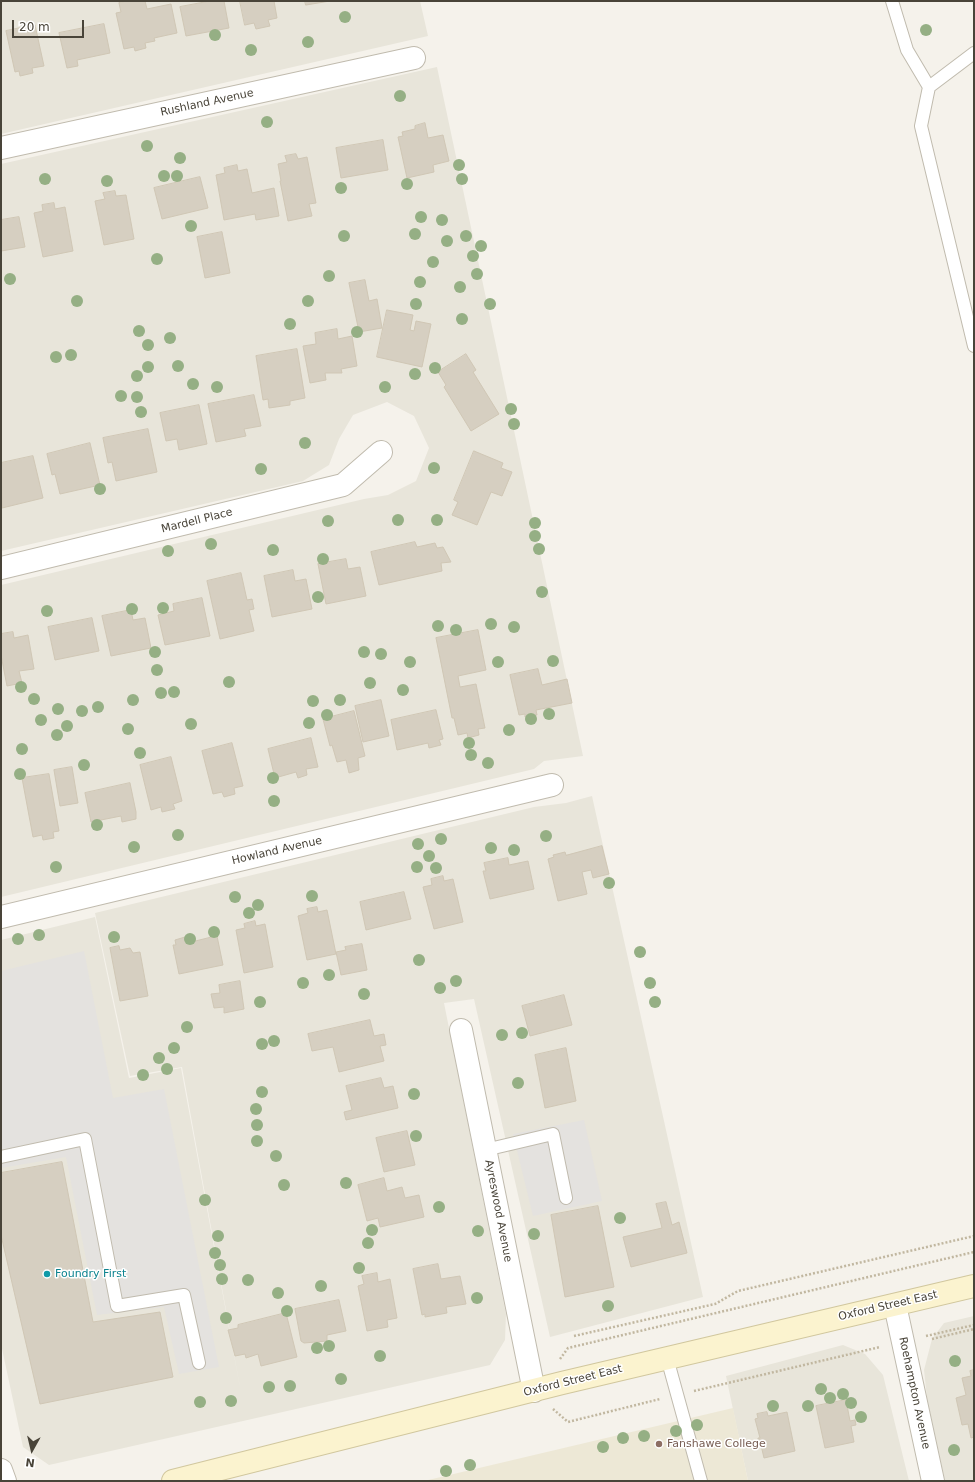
<!DOCTYPE html>
<html>
<head>
<meta charset="utf-8">
<style>
  body { margin:0 }
  #map { position:relative; width:975px; height:1482px; overflow:hidden; background:#f5f2eb; font-family:"DejaVu Sans",sans-serif }
  canvas { display:block }
  .frame { position:absolute; inset:0; border:2px solid #494439; pointer-events:none }
  .north { position:absolute; left:12px; top:1430px; width:40px; height:40px; -webkit-text-stroke:3px #fff; paint-order:stroke; rotate:188deg; font-size:11px; font-weight:700; line-height:16px; text-align:center; color:#494439 }
  .north::after { content:''; display:block; margin:auto; width:14px; height:18px; background:#494439; clip-path:polygon(50% 0,100% 100%,50% 72%,0 100%) }
  .scale { position:absolute; left:12px; top:20px; width:72px; height:18px; box-sizing:border-box; border:2px solid #494439; border-top:0; padding-left:5px; font-size:12px; line-height:14px; white-space:nowrap; color:#494439; -webkit-text-stroke:3px #fff; paint-order:stroke }
</style>
</head>
<body>
<div id="map">
<canvas width="975" height="1482"></canvas>
<div class="frame"></div>
<div class="north">N</div>
<div class="scale">20 m</div>
</div>
<script>
const c = document.querySelector('canvas').getContext('2d');
c.lineJoin = 'round';
function fill(path, color) {
  c.fillStyle = color;
  c.fill(path, 'evenodd');
}
function stroke(path, color, width, dash) {
  c.strokeStyle = color;
  c.lineWidth = width;
  c.lineCap = dash ? 'butt' : 'round';
  c.setLineDash(dash || []);
  c.stroke(path);
}
function write(font, color, halo, rows, align = 'center') {
  c.font = font + ' "DejaVu Sans",sans-serif';
  c.lineWidth = 3;
  c.setLineDash([]);
  c.textBaseline = 'middle';
  c.strokeStyle = halo;
  c.fillStyle = color;
  for (const [text, x, y, turn = 0] of rows) {
    c.save();
    c.translate(x, y);
    c.rotate((+turn || 0) * Math.PI / 180);
    c.textAlign = isNaN(turn) ? turn : align;
    if (halo) c.strokeText(text, 0, 0);
    c.fillText(text, 0, 0);
    c.restore();
  }
}
fill(new Path2D(`
  M1,1H420L428,36L1,134Z
  M437,67L583,756L544,761L534,769L1,897V585L364,499L388,495L416,481L429,448L414,416L387,402L353,415L339,439L329,465L303,481L1,551V164Z
  M592,796L703,1297L550,1337L474,999L444,1003L506,1314L505,1340L490,1365L49,1465L23,1447L1,1344V940L95,917L129,1078L181,1068L241,1393L182,1067L130,1076L95,913L534,807L566,803Z
  M974,1316V1481H945L927,1398L924,1370L932,1339L944,1323Z
  M843,1345L865,1354L883,1375L909,1481H748L726,1376Z`), '#e8e5da');
fill(new Path2D(`
  M733,1408L748,1481H424Z`), '#ede8d6');
fill(new Path2D(`
  M84,951L113,1098L164,1089L219,1367L179,1374L164,1307L97,1315L66,1157L1,1168V971Z
  M584,1120L602,1201L533,1216L513,1134Z`), '#e4e2df');
const building = new Path2D(`
  M126,1H145L147,9L171,4L177,33L154,38L155,41L145,43L146,48L135,51L134,47L124,49L116,13L121,12L119,3Z
  M210,1H224L229,28L186,36L180,7Z
  M240,1H274L277,18L268,20L270,26L256,29L254,23L245,25Z
  M305,1H330L306,5Z
  M104,24L110,53L77,60L78,66L67,68L59,33Z
  M35,25L44,66L32,68L33,73L20,76L19,71L15,72L6,31Z
  M425,123L428,138L443,135L449,161L433,165L434,172L407,178L398,137L403,136L402,132L415,129V126Z
  M383,140L388,170L341,178L336,148Z
  M296,154L298,159L307,157L316,203L309,204L312,216L288,221L280,181H281L278,164L287,162L285,156Z
  M237,165L238,171L247,169L252,193L274,188L279,216L256,220L255,214L224,220L216,175L225,173L224,168Z
  M200,177L208,208L162,219L154,188Z
  M115,191L116,196L126,195L134,239L104,245L95,201L105,199L103,193Z
  M54,203L55,209L65,207L73,251L43,257L34,213L43,211L42,205Z
  M19,217L25,247L1,251V220Z
  M222,232L230,273L205,278L197,237Z
  M365,280L369,301L377,299L382,328L359,332L349,283Z
  M387,310L413,315L410,330L414,331L416,321L431,324L422,367L377,357Z
  M337,329L338,339L352,336L357,366L341,369L342,373H325L326,380L310,383L303,346L316,344L315,333Z
  M297,349L305,398L290,401V405L269,408L268,399L263,400L256,356Z
  M466,354L476,370L473,372L499,414L471,431L444,387L446,385L438,372Z
  M254,395L261,426L244,429L246,436L216,442L208,404Z
  M199,405L207,444L179,450L177,439L166,441L160,413Z
  M148,429L157,472L116,481L112,462L108,463L103,438Z
  M90,443L100,485L60,494L55,474L52,475L47,454Z
  M474,451L503,463L501,468L512,472L502,496L491,492L477,525L452,515L458,502L454,500Z
  M33,456L43,498L2,508L1,463Z
  M415,542L417,547L435,543L437,548L443,547L451,562L441,563L442,571L379,585L371,552Z
  M346,559L348,569L360,567L366,596L326,604L318,564Z
  M293,570L295,581L306,579L312,609L272,617L264,576Z
  M241,573L247,600L252,599L254,609L249,610L254,631L220,639L207,581Z
  M202,598L210,636L165,645L158,615L174,611L173,604Z
  M131,610L133,620L145,618L151,648L111,656L102,616Z
  M92,618L99,651L55,660L48,627Z
  M478,630L486,670L458,676L460,687L476,684L485,728L478,729L479,735L468,738L467,733L458,735L454,718H452L436,638Z
  M13,632L14,638L28,635L34,669L19,671L22,683L7,686L1,655V634Z
  M538,669L542,685L567,679L572,703L536,710L537,715L525,717V714L519,715L510,675Z
  M381,700L389,736L363,742L355,706Z
  M436,710L443,739L439,740L441,745L429,748L428,743L397,750L391,720Z
  M354,711L365,756L358,758L359,770L349,773L346,760L337,762L332,745L330,746L323,719Z
  M311,738L318,767L306,769L307,775L298,778L296,772L275,778L268,749Z
  M232,743L243,786L234,788L235,794L224,797L222,792L213,794L202,751Z
  M171,757L182,801L173,804L175,809L162,812L161,807L151,810L140,765Z
  M72,767L78,803L60,806L54,770Z
  M49,774L59,831L53,832L54,838L43,840L42,835L33,837L22,778Z
  M130,783L136,812V819L122,822L121,816L91,822L85,793Z
  M602,846L609,874L593,878L591,870L582,872L587,894L558,901L548,859L554,857L553,855L565,852L566,855Z
  M508,858L509,865L528,861L534,889L490,899L483,871H486L484,863Z
  M443,876L444,881L453,879L463,922L434,929L423,887L432,885L431,879Z
  M404,892L411,919L366,930L360,902Z
  M317,907L318,912L327,910L336,954L307,960L298,916L308,913L307,909Z
  M255,921L256,926L265,924L273,967L244,973L236,930L245,928L244,924Z
  M217,936L223,965L179,974L173,945H176L175,940L185,937L186,943Z
  M362,944L367,970L341,975L336,952L346,950L345,947Z
  M119,946L120,950L130,948L133,953L140,952L148,996L120,1001L110,948Z
  M240,981L244,1009L224,1013V1007L214,1008L211,994L220,993L219,985Z
  M564,995L572,1025L530,1036L522,1006Z
  M370,1020L374,1036L384,1034L386,1045L380,1046L384,1061L339,1072L333,1047L312,1051L308,1034Z
  M566,1048L576,1101L545,1108L535,1055Z
  M381,1078L384,1088L393,1086L398,1108L346,1120L344,1112L352,1110L346,1086Z
  M407,1131L415,1165L384,1172L376,1138Z
  M62,1162L93,1322L160,1312L173,1377L40,1404L1,1235V1173Z
  M384,1178L387,1191L402,1187L405,1198L419,1195L424,1217L380,1227L378,1218L367,1221L358,1185Z
  M666,1202L672,1225L679,1222L687,1253L631,1267L623,1237L662,1228L656,1204Z
  M598,1206L614,1287L565,1297L551,1215Z
  M438,1264L441,1279L460,1276L466,1304L446,1307L447,1313L425,1317V1314L422,1315L413,1269Z
  M377,1273L378,1282L390,1279L397,1318L387,1320L388,1327L367,1331L358,1286L364,1284L362,1276Z
  M339,1300L346,1331L327,1335V1341L304,1343L301,1341L295,1309Z
  M286,1313L297,1357L261,1366L258,1354L246,1358L245,1354L235,1356L228,1330L238,1328V1325Z
  M974,1370V1437L971,1438L968,1424L962,1425L956,1398L966,1395L962,1378L971,1376L970,1371Z
  M846,1400L850,1421L855,1420L856,1425L851,1426L854,1442L825,1448L816,1406Z
  M767,1412L768,1416L787,1412L795,1451L764,1458L760,1441L758,1442V1438H760L755,1419L758,1418L757,1414Z`);
fill(building, '#d6cfc1');
stroke(building, '#d0c7b5', 1);
const service = new Path2D(`
  M892,1L907,50L929,87
  M974,53L929,87L921,126L974,346
  M485,1150L553,1134L566,1198
  M1,1157L85,1139L117,1306L184,1295L199,1363
  M667,1358L701,1481`);
const minor = new Path2D(`
  M1,148L414,58
  M1,568L343,485L381,452
  M1,917L552,785
  M461,1030L534,1391
  M895,1305L933,1481`);
const tertiary = new Path2D(`
  M1,1470L5,1481`);
const secondary = new Path2D(`
  M173,1481L562,1383L974,1286`);
stroke(service, '#c0bbae', 14);
stroke(minor, '#c0bbae', 24);
stroke(tertiary, '#c0bbae', 24);
stroke(secondary, '#d1c79e', 24);
stroke(new Path2D(`
  M574,1336L715,1304L738,1291L974,1236
  M926,1336L974,1325
  M932,1339L974,1329
  M560,1359L568,1348L974,1252
  M694,1391L880,1347
  M553,1409L568,1422L660,1399`), '#c1b7a0', 2.5, [2, 2]);
stroke(service, '#fff', 12);
stroke(minor, '#fff', 22);
stroke(tertiary, '#fff', 22);
stroke(secondary, '#fbf3cf', 22);
c.fillStyle = '#95af84';
for (const [x, y] of [
  [345,17],
  [926,30],
  [215,35],
  [308,42],
  [251,50],
  [400,96],
  [267,122],
  [147,146],
  [180,158],
  [459,165],
  [164,176],
  [177,176],
  [45,179],
  [462,179],
  [107,181],
  [407,184],
  [341,188],
  [421,217],
  [442,220],
  [191,226],
  [415,234],
  [344,236],
  [466,236],
  [447,241],
  [481,246],
  [473,256],
  [157,259],
  [433,262],
  [477,274],
  [329,276],
  [10,279],
  [420,282],
  [460,287],
  [77,301],
  [308,301],
  [416,304],
  [490,304],
  [462,319],
  [290,324],
  [139,331],
  [357,332],
  [170,338],
  [148,345],
  [71,355],
  [56,357],
  [178,366],
  [148,367],
  [435,368],
  [415,374],
  [137,376],
  [193,384],
  [217,387],
  [385,387],
  [121,396],
  [137,397],
  [511,409],
  [141,412],
  [514,424],
  [305,443],
  [434,468],
  [261,469],
  [100,489],
  [398,520],
  [437,520],
  [328,521],
  [535,523],
  [535,536],
  [211,544],
  [539,549],
  [273,550],
  [168,551],
  [323,559],
  [542,592],
  [318,597],
  [163,608],
  [132,609],
  [47,611],
  [491,624],
  [438,626],
  [514,627],
  [456,630],
  [155,652],
  [364,652],
  [381,654],
  [553,661],
  [410,662],
  [498,662],
  [157,670],
  [229,682],
  [370,683],
  [21,687],
  [403,690],
  [174,692],
  [161,693],
  [34,699],
  [133,700],
  [340,700],
  [313,701],
  [98,707],
  [58,709],
  [82,711],
  [549,714],
  [327,715],
  [531,719],
  [41,720],
  [309,723],
  [191,724],
  [67,726],
  [128,729],
  [509,730],
  [57,735],
  [469,743],
  [22,749],
  [140,753],
  [471,755],
  [488,763],
  [84,765],
  [20,774],
  [273,778],
  [274,801],
  [97,825],
  [178,835],
  [546,836],
  [441,839],
  [418,844],
  [134,847],
  [491,848],
  [514,850],
  [429,856],
  [56,867],
  [417,867],
  [436,868],
  [609,883],
  [312,896],
  [235,897],
  [258,905],
  [249,913],
  [214,932],
  [39,935],
  [114,937],
  [18,939],
  [190,939],
  [640,952],
  [419,960],
  [329,975],
  [456,981],
  [303,983],
  [650,983],
  [440,988],
  [364,994],
  [260,1002],
  [655,1002],
  [187,1027],
  [522,1033],
  [502,1035],
  [274,1041],
  [262,1044],
  [174,1048],
  [159,1058],
  [167,1069],
  [143,1075],
  [518,1083],
  [262,1092],
  [414,1094],
  [256,1109],
  [257,1125],
  [416,1136],
  [257,1141],
  [276,1156],
  [346,1183],
  [284,1185],
  [205,1200],
  [439,1207],
  [620,1218],
  [372,1230],
  [478,1231],
  [534,1234],
  [218,1236],
  [368,1243],
  [215,1253],
  [220,1265],
  [359,1268],
  [222,1279],
  [248,1280],
  [321,1286],
  [278,1293],
  [477,1298],
  [608,1306],
  [287,1311],
  [226,1318],
  [329,1346],
  [317,1348],
  [380,1356],
  [955,1361],
  [341,1379],
  [290,1386],
  [269,1387],
  [821,1389],
  [843,1394],
  [830,1398],
  [231,1401],
  [200,1402],
  [851,1403],
  [773,1406],
  [808,1406],
  [861,1417],
  [697,1425],
  [676,1431],
  [644,1436],
  [623,1438],
  [603,1447],
  [954,1450],
  [470,1465],
  [446,1471]
]) {
  c.beginPath();
  c.arc(x, y, 6, 0, 2 * Math.PI);
  c.fill();
}
for (const [x, y, r, color] of [
  [47,1274,4,"#0f9aa8"],
  [659,1444,4,"#8d6e63"]
]) {
  const dot = new Path2D();
  dot.arc(x, y, r, 0, 2 * Math.PI);
  c.fillStyle = color;
  c.fill(dot);
  stroke(dot, '#fff', 1.5);
}
write('11px', '#494439', '#fff', [
  ["Rushland Avenue",207,103,-12],
  ["Mardell Place",197,521,-14],
  ["Howland Avenue",277,851,-13],
  ["Ayreswood Avenue",498,1211,79],
  ["Oxford Street East",888,1306,-13],
  ["Oxford Street East",573,1381,-14],
  ["Roehampton Avenue",914,1393,78]
]);
write('11px', '#0d838f', '#fff', [
  ["Foundry First",55,1274]
], 'left');
write('11px', '#785e54', '#fff', [
  ["Fanshawe College",667,1444]
], 'left');
</script>
</body>
</html>
